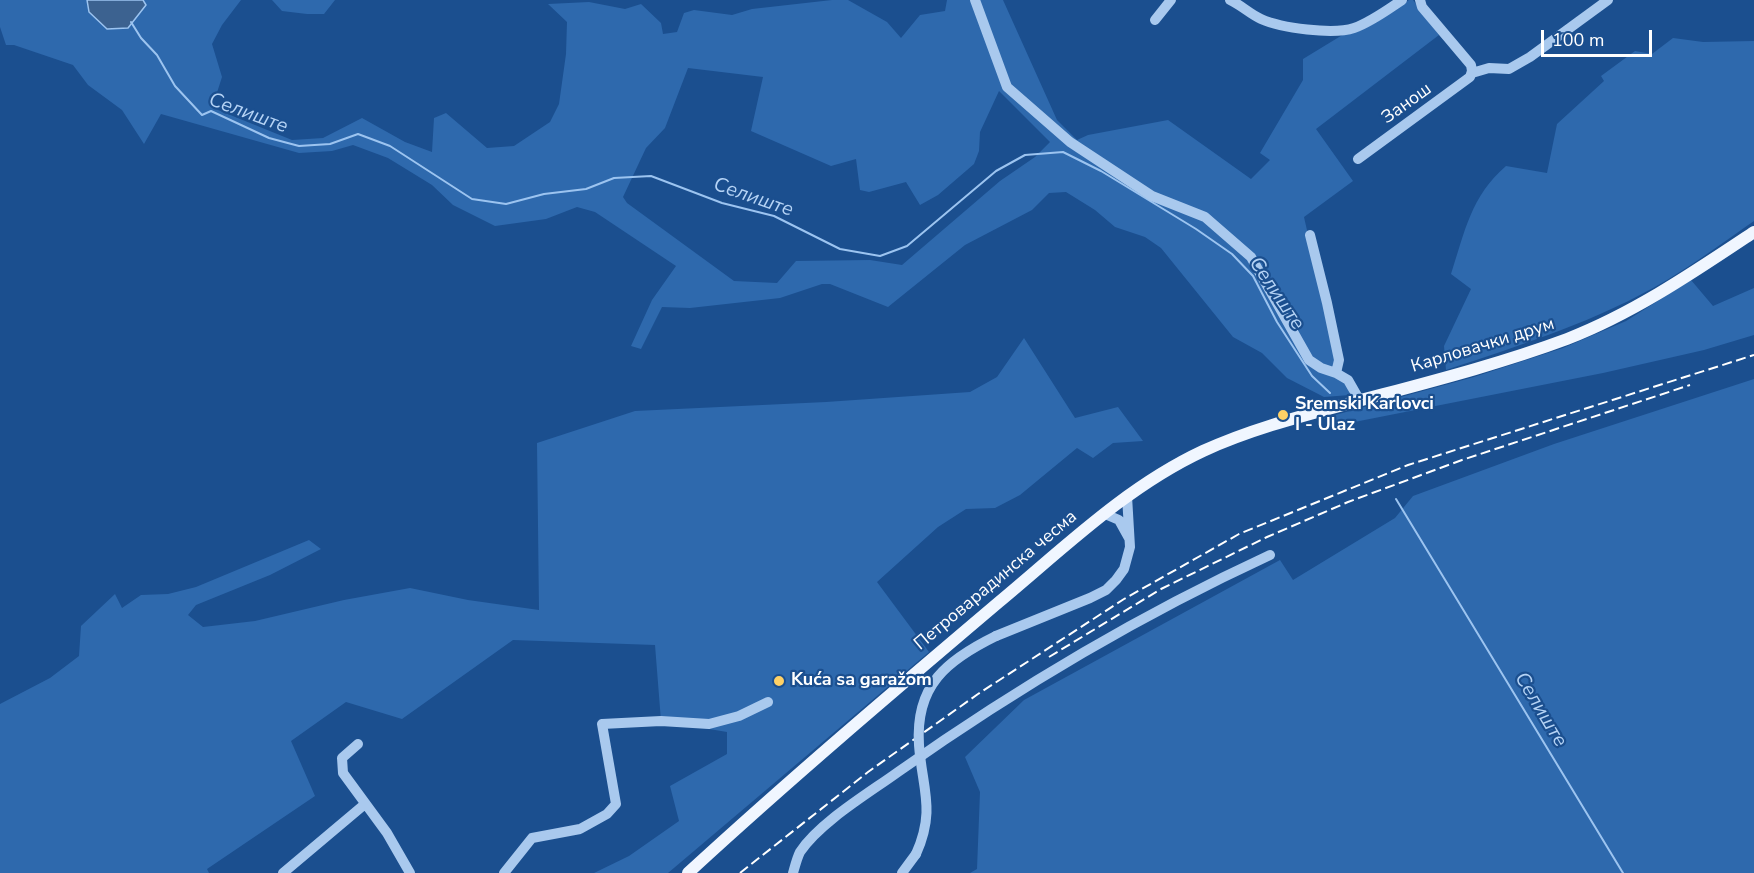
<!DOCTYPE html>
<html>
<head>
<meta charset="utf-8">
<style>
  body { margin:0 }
  #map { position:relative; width:1754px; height:873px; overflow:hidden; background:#1b4f8f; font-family:"Nunito Sans",sans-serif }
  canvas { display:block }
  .scale { position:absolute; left:1541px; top:30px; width:111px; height:27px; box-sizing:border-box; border:3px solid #fff; border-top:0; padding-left:8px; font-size:18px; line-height:21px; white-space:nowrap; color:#fff; -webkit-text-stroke:4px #1b4f8f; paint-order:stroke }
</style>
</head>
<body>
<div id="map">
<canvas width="1754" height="873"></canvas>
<div class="scale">100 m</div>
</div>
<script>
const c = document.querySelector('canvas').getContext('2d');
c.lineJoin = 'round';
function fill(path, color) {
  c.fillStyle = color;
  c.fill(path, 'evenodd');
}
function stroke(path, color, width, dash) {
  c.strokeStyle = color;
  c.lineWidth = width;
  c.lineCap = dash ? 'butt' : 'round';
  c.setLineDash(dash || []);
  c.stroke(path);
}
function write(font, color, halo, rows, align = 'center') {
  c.font = font + ' "Nunito Sans",sans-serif';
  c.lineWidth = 4.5;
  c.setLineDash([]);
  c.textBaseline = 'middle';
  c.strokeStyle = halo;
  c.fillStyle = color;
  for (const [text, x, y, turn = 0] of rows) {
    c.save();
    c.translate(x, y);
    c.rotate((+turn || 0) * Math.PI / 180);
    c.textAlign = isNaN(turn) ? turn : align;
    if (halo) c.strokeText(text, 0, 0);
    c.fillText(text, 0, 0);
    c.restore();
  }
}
fill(new Path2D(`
  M0,0H87L89,12L107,29L128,28L146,5L143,0H241L222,25L212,44L222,77L213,105L218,110L292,140L323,138L362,118L405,142L432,152L434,118L446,113L487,148L514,146L550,122L559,104L566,54L567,22L548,4L589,2L625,9L641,4L661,23L663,34L677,32L684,13L694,10L732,15L752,9L832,0H848L887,22L901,38L920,15L945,11L947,0H1003L1057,120L1077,140L1088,135L1168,120L1251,179L1270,160L1260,153L1303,80V59L1344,34L1373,22L1409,0H1413L1439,35L1316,129L1353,181L1304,217L1331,337L1350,395L1324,397L1287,378L1262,353L1233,337L1161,248L1145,237L1115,227L1095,210L1066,192L1049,193L1032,210L965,245L888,307L830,284H822L780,298L690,308L662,307L641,349L631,346L652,300L676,266L595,212L577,207L546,219L495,226L453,205L432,185L388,158L353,145L332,151L299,153L161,114L144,144L122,110L88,85L73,65L14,45H6L0,27ZM688,68L763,77L751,131L831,166L856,159L860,190L869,192L906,182L920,205L938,195L974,164L979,151L980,132L999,91L1050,142L1035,157L1000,181L902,265L870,260L796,261L777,283L734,281L627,203L623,197L646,148L665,128Z
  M272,0H335L324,14H307L282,11Z
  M1673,38L1703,42L1754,41V221C1725,241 1697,262 1667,280C1598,321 1521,345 1446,370L1444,346L1471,289L1451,274C1465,231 1471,196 1506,166L1547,173L1557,124L1604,81L1601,76L1635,51L1652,54Z
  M1691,280L1713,306L1754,288V335L1704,350L1603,373L1329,427L1324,418L1474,377L1563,348L1626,321Z
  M1024,338L1075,418L1118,407L1143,441L1113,443L1093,458L1077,448L1020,495L995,508L966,509L938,527L877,582L929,652L668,873H594L629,856L679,821L670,786L727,754V732L661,721L655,645L513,640L402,719L346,702L291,741L315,796L207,869L209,873H0V704L50,678L79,656L81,626L115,594L122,608L141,595L168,594L196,587L309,540L321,549L270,575L196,605L188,615L203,627L255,621L344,600L410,588L468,600L539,610L537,443L635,411L826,402L970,392L997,377Z
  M1754,379V873H970L977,869L980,792L965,757L1024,700L1280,560L1293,580L1395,518L1413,496L1554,444Z`), '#2e69ad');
const water = new Path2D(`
  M87,0H143L146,5L128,28L107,29L89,12Z`);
fill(water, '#3c6290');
stroke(water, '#9cc4f0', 1.5);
stroke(new Path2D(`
  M131,22L141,38L157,55L175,86L202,115L211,111L269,138L299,146L330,144L358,134L390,146L472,199L506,204L544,194L586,189L614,178L651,176L722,203L774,216L840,249L880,256L907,246L996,171L1025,155L1063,152L1101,171L1196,229L1232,254L1253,276L1277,322L1312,376L1330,393
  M1396,499L1623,873`), '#9cc4f0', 2);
stroke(new Path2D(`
  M975,0L1007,87L1070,142L1152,196L1205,217L1251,257L1309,360L1321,368L1336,373L1348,380L1360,401
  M1230,0C1241,5 1250,14 1261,19C1281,28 1333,35 1354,28C1371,22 1387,10 1402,0
  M1155,20L1171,0
  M1472,73L1489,68L1509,69L1530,57L1608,0
  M1358,159L1470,77L1472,71L1471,65L1422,7L1420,0
  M1310,235L1327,303L1339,360L1336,373
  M1105,514L1119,520L1129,538
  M996,636L1090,598L1106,590L1116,580L1124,569L1130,547L1127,496
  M358,744L342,758L343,773L387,833L410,873
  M283,873L365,804
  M504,873L532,838L580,829L607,814L616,804L602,724L661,721L709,724L739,716L768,702
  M793,873C795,866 797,858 800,852C820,822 869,793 898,772C1017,688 1138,616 1270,555
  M902,873L916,854`), '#a9c9ee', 10);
stroke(new Path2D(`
  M688,873C789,780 894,691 999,602C1064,548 1126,487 1203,451C1251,429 1302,416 1354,402C1425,383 1497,365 1567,339C1634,313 1694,272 1754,232`), '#f0f6ff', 12);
stroke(new Path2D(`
  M1049,657L1161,589L1267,537L1348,502L1462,460L1690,385
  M740,873L868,772L978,694L1124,599L1239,534L1408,465L1754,355`), '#fff', 2, [10, 4.5]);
stroke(new Path2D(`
  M916,854C936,810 922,788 919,745C915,685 947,660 996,636`), '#a9c9ee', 10);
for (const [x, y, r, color] of [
  [1283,415,6,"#ffd166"],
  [779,681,6,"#ffd166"]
]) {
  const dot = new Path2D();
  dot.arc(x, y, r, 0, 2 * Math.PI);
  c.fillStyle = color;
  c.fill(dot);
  stroke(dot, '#1b4f8f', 2);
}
write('18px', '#fff', '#1b4f8f', [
  ["Занош",1407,104,-36],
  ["Карловачки друм",1483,346,-17],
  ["Петроварадинска чесма",996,581,-40]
]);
write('bold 18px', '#fff', '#1b4f8f', [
  ["Sremski Karlovci",1295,405],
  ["I - Ulaz",1295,426],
  ["Kuća sa garažom",791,681]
], 'left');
write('italic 20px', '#b5d3f5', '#1b4f8f', [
  ["Селиште",248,114,20],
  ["Селиште",753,198,19],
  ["Селиште",1276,294,56],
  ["Селиште",1540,710,59]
]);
</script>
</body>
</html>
